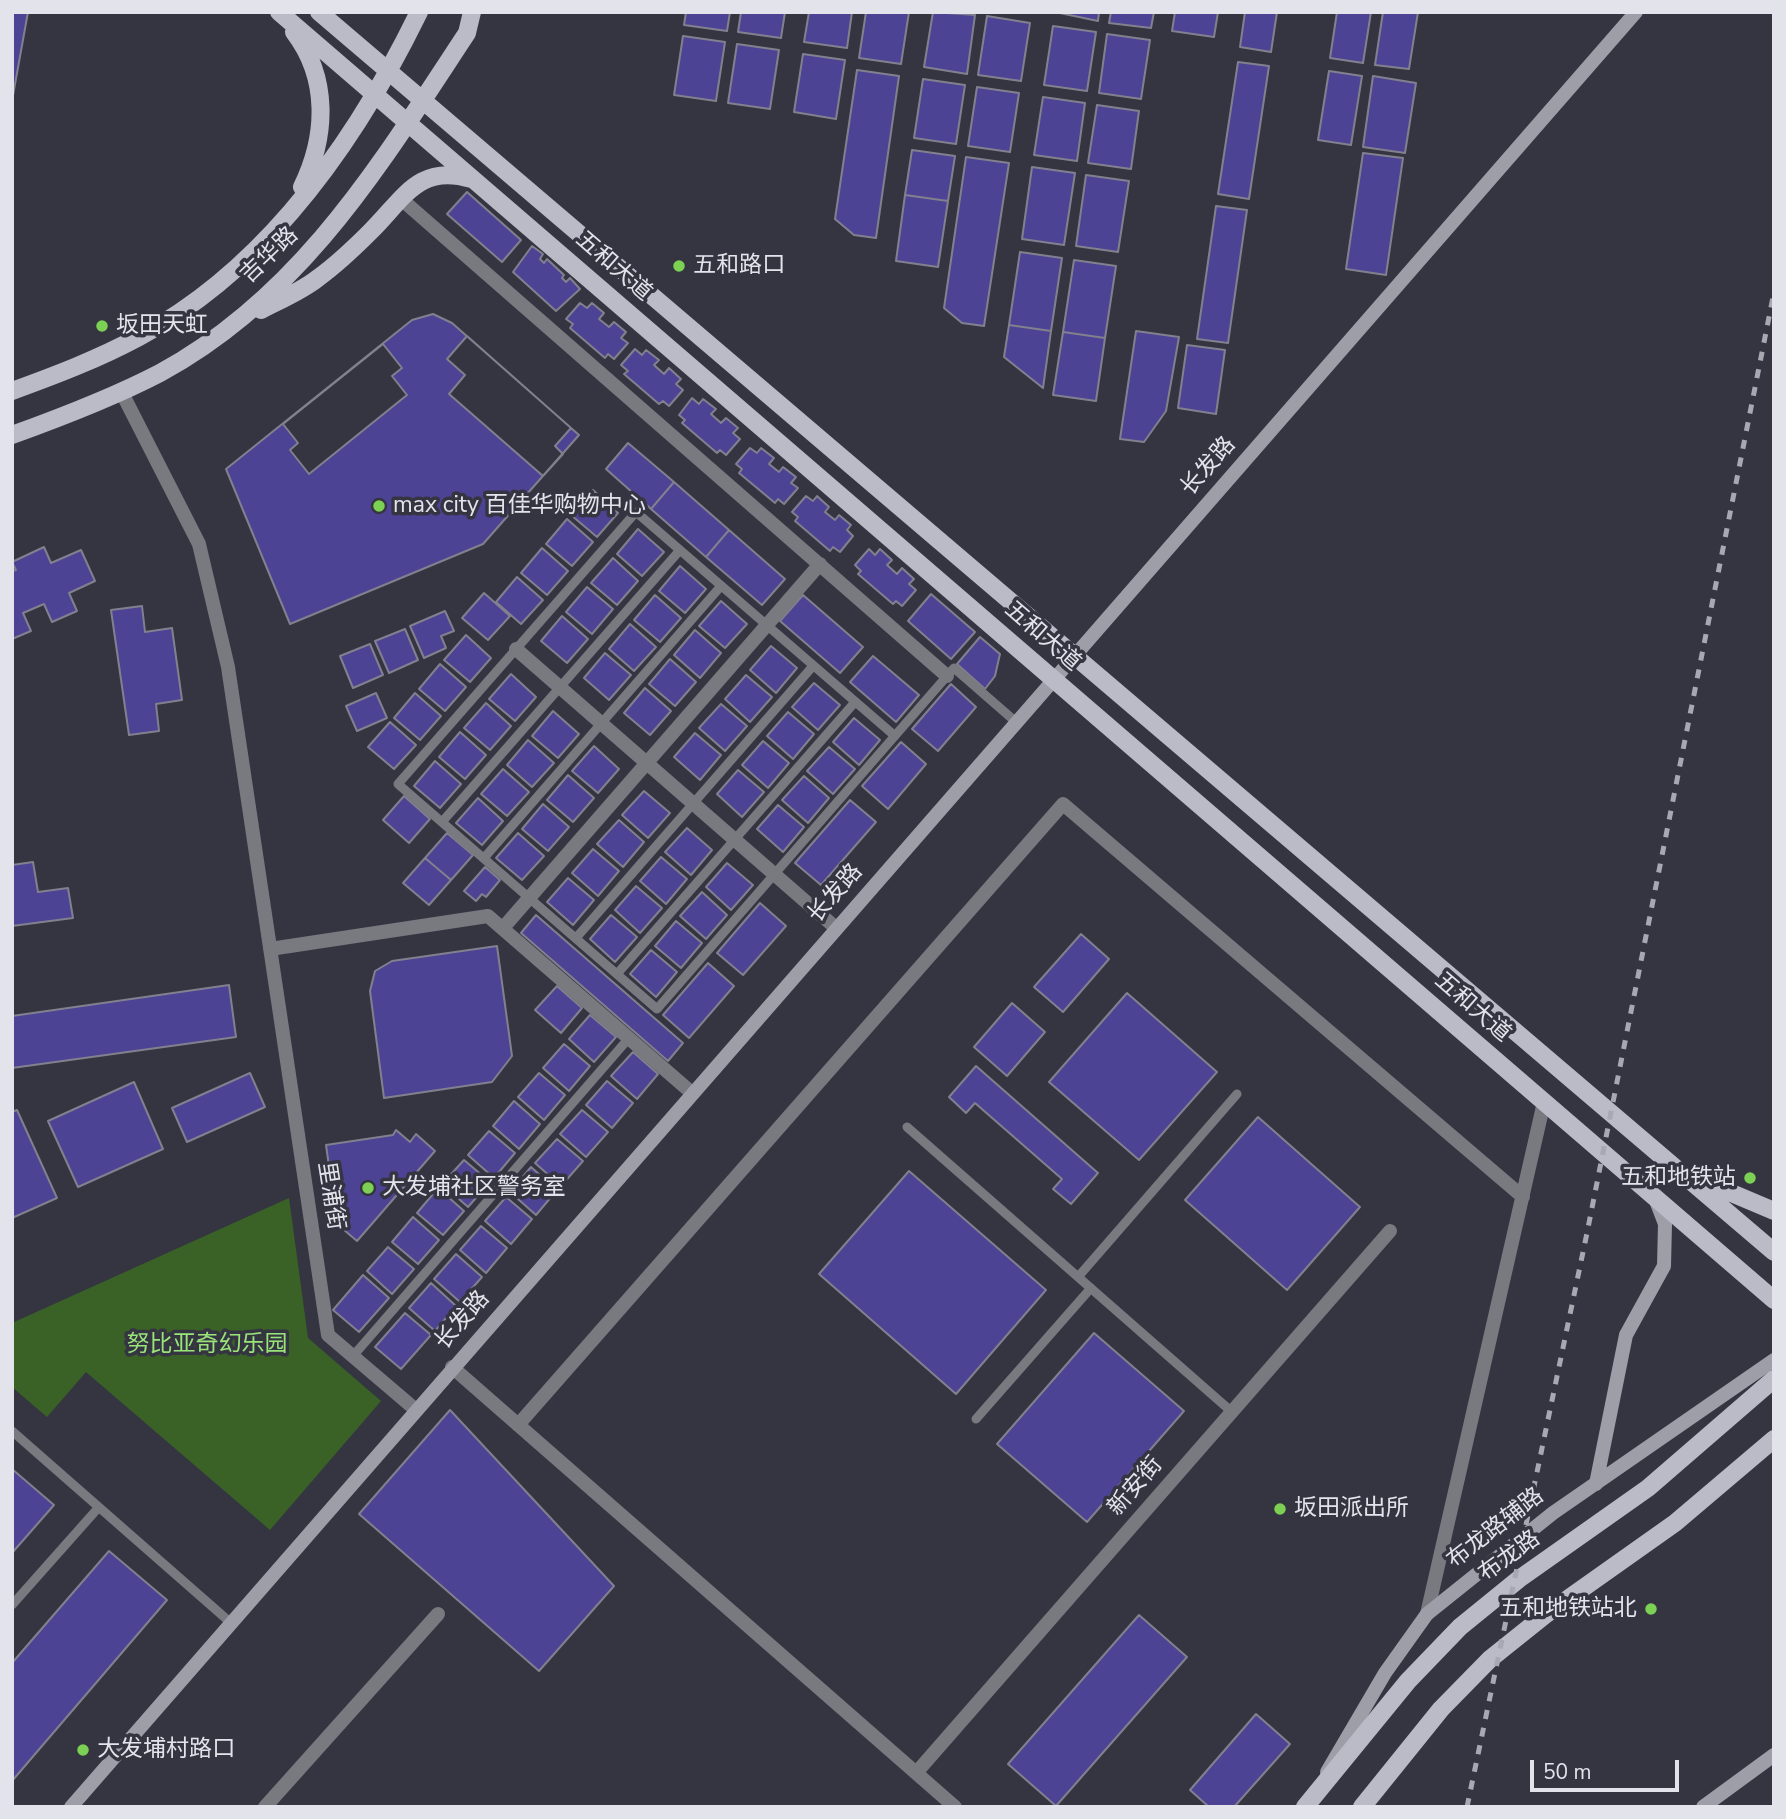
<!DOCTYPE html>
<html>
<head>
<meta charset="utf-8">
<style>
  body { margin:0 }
  #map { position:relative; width:1786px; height:1819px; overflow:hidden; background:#353542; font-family:"Nunito Sans",sans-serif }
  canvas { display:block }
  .frame { position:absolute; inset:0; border:14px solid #e3e3eb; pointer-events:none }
  .scale { position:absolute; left:1530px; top:1760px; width:149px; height:32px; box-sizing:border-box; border:4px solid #e3e3eb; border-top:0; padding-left:9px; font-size:21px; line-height:24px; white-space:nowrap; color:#e3e3eb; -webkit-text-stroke:5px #353542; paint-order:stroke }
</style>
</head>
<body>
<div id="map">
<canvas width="1786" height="1819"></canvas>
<div class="frame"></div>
<div class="scale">50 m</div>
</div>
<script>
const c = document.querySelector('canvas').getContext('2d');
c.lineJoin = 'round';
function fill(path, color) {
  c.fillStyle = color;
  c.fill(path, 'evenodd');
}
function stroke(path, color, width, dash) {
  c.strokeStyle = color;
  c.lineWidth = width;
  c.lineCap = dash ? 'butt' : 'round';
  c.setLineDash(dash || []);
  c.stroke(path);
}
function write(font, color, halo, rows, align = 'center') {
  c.font = font + ' "Nunito Sans","Noto Sans SC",sans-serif';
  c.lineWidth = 7;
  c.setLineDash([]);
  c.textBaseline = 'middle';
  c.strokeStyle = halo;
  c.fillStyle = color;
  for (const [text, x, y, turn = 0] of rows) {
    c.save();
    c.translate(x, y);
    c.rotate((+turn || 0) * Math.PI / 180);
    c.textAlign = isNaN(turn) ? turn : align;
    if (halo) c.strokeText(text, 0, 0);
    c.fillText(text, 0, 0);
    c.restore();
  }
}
fill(new Path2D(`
  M289,1198L308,1338L381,1401L270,1530L86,1372L47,1417L12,1387V1323Z`), '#3a6227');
const building = new Path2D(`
  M12,12H28L12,101Z
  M686,12H730L727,31L684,25Z
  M741,12H785L781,38L738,32Z
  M809,12H852L847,48L804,42Z
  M866,12H909L901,64L859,58Z
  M933,12L975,15L967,74L924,67Z
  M1055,12H1099L1098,21Z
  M1111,12H1154L1151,28L1109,23Z
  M1175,12H1218L1214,37L1172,31Z
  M1245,12H1277L1271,52L1240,47Z
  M1337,12H1371L1363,63L1330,58Z
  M1383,12H1418L1409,69L1375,65Z
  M987,16L1030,23L1021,81L978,75Z
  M1053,26L1096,32L1087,91L1044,85Z
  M1107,34L1150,40L1141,99L1099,93Z
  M683,36L725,42L716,101L674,95Z
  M737,44L779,50L770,109L728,103Z
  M803,54L845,60L836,119L794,112Z
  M1238,62L1269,66L1249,199L1218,194Z
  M857,70L899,76L876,238L854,235L835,219Z
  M1329,71L1362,76L1351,145L1318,140Z
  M1373,76L1416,83L1405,153L1363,147Z
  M923,79L965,85L956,144L914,138Z
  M977,87L1019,93L1010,152L968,146Z
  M1043,97L1085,103L1077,161L1034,155Z
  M1097,105L1139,111L1131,169L1088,163Z
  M912,150L955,156L948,201L905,195Z
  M1363,153L1403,158L1386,275L1346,269Z
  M966,157L1009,163L984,326L962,323L944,308Z
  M1032,167L1075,173L1064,245L1022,239Z
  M1086,175L1129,181L1118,252L1076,246Z
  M467,192L521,240L502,262L447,214Z
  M905,195L948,201L938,267L896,261Z
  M1216,206L1247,210L1228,343L1197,339Z
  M532,246L543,254L540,259L544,263L547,259L564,275L562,278L566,282L570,278L580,289L556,311L513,272Z
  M1020,252L1062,258L1051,331L1009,325Z
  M1074,260L1116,266L1105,338L1063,332Z
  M580,303L587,308L592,303L604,313L599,319L609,327L614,322L626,332L621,338L628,343L614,359L608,354L605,358L570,328L573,324L566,319Z
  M433,314L452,323L579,435L483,544L290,624L226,469L412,320Z
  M1009,325L1051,331L1043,388L1004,357Z
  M1136,331L1179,337L1166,411L1144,442L1120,439Z
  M1063,332L1105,338L1096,401L1053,395Z
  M467,336L571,428L555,446L563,454L543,476L449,394L465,375L447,359Z
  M383,344L402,368L392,376L407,395L309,474L290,450L298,443L283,424Z
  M1187,345L1225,350L1216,414L1178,408Z
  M635,349L642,355L646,350L659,360L654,365L664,374L669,368L681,379L676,384L683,390L669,406L663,401L659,404L624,374L628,371L621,365Z
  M692,398L699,404L703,399L716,409L711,414L721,423L726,418L738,428L733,433L740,439L726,455L720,450L717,453L682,423L685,420L679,415Z
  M628,443L674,482L651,509L606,469Z
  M750,448L757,453L761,448L774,458L769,464L779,472L783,467L796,477L791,483L798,488L784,504L778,499L775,503L739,473L742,469L736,464Z
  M674,482L729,530L706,557L651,509Z
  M593,490L618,513L597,537L571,515Z
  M806,496L813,501L817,496L829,507L825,512L835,520L839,515L851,525L847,530L853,536L840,552L833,547L830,551L795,521L798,517L792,512Z
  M567,519L593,542L572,566L546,544Z
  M638,529L664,552L642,576L617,554Z
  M729,530L785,579L762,605L706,557Z
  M44,547L51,563L81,550L95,581L69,593L77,611L52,622L44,604L23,613L31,631L12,639V571L16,570L12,562Z
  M542,548L568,571L547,595L521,573Z
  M869,549L875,555L880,549L892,560L887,565L897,574L902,568L914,579L909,584L916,590L902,606L896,601L893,604L858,574L861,571L855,565Z
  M613,558L638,581L617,605L591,583Z
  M680,566L706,589L685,613L659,591Z
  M517,577L543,600L521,624L496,602Z
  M587,587L613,609L592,634L566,612Z
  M484,593L510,616L488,640L462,618Z
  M931,594L975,632L951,659L908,621Z
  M655,595L681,618L660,642L634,620Z
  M803,595L863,647L840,673L780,621Z
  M721,601L747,624L725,648L699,626Z
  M142,606L145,632L172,628L182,700L156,704L159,731L129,735L111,610Z
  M445,611L454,631L441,636L446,648L424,658L410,626Z
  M562,616L588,639L567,663L541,641Z
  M630,624L656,647L634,671L609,649Z
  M405,629L418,660L389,673L375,641Z
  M695,630L721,653L700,678L674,655Z
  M466,635L491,658L470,682L444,660Z
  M980,637L1000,654L995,676L985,689L957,664Z
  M370,644L383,675L353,688L340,656Z
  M771,646L797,668L776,693L750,670Z
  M605,653L631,675L609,700L584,678Z
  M873,656L919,695L896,722L850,682Z
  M670,659L696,682L675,706L649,684Z
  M440,664L466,687L445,711L419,689Z
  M511,674L536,697L515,721L489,699Z
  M746,675L772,697L750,722L725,699Z
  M814,683L840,705L818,730L792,707Z
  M951,684L976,707L938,751L912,729Z
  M645,688L671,711L650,735L624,713Z
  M376,693L387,718L357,731L346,706Z
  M415,693L441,716L420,740L394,718Z
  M486,703L511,726L490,750L464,728Z
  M721,704L747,726L725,751L699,728Z
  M553,711L579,734L558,758L532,736Z
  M788,712L814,734L793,759L767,736Z
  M854,718L880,740L859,765L833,742Z
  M390,722L416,745L394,769L368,747Z
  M460,732L486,755L465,779L439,757Z
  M695,733L721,755L700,780L674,757Z
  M528,740L554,763L532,787L507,765Z
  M763,741L789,763L768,788L742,765Z
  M901,742L926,764L888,809L862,786Z
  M594,746L619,769L598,793L572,771Z
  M829,747L855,769L833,794L807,771Z
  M435,761L461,784L440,808L414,786Z
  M503,769L529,792L507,816L481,794Z
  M738,770L764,792L742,817L717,794Z
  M568,775L594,798L573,822L547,800Z
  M804,776L829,798L808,823L782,800Z
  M644,791L670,813L648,838L622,815Z
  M404,796L430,819L409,843L383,820Z
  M478,798L503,821L482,845L456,823Z
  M850,800L876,822L821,885L795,863Z
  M543,804L569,827L548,851L522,829Z
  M778,805L804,827L783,852L757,829Z
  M619,820L644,842L623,867L597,844Z
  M687,828L712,850L691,875L665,852Z
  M447,833L473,855L451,880L425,858Z
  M518,833L544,856L522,880L496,858Z
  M593,849L619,871L598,896L572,873Z
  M661,857L687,879L666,904L640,881Z
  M425,858L451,880L429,905L403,883Z
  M33,862L38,892L68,888L73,918L12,926V865Z
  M727,863L753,885L731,910L706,887Z
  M485,867L500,880L486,897L482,894L476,901L464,891Z
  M568,878L594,900L573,925L547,902Z
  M636,886L662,908L640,933L615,910Z
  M702,892L727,915L706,939L680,916Z
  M760,903L786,926L743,975L717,953Z
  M536,915L683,1043L668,1061L521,933Z
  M611,915L637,937L615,962L590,939Z
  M676,921L702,943L681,968L655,946Z
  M1081,934L1109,959L1063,1012L1034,987Z
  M497,946L512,1056L492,1082L384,1098L370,991L375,971L392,961Z
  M651,950L677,972L656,997L630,974Z
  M708,963L734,986L689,1038L663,1015Z
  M229,985L236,1037L12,1068V1016Z
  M557,986L582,1008L561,1033L535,1010Z
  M1127,993L1217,1072L1139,1160L1049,1082Z
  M1012,1003L1045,1032L1007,1076L974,1047Z
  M590,1015L616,1037L594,1062L569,1039Z
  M564,1044L590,1066L569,1091L543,1068Z
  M633,1052L658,1074L637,1099L611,1076Z
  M976,1066L1098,1173L1071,1204L1053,1189L1062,1179L975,1103L966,1113L949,1097Z
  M250,1073L265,1107L187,1142L172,1108Z
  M539,1073L565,1095L544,1120L518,1097Z
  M607,1081L633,1103L612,1128L586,1105Z
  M134,1082L163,1149L78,1187L48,1121Z
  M514,1101L540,1124L519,1149L493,1126Z
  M17,1110L57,1198L12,1218V1112Z
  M582,1110L608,1132L586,1157L560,1134Z
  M1258,1117L1360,1207L1287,1290L1185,1200Z
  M396,1130L410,1142L416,1134L435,1151L357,1241L337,1224L326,1145L393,1135Z
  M489,1131L515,1153L494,1178L468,1155Z
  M557,1139L583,1161L561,1186L535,1163Z
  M464,1160L490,1182L468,1207L442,1184Z
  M531,1167L557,1190L536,1215L510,1192Z
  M909,1171L1046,1290L956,1394L819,1274Z
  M438,1188L464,1211L443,1235L417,1213Z
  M506,1197L532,1219L511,1244L485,1221Z
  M413,1217L439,1240L418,1264L392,1242Z
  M481,1226L507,1248L486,1273L460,1250Z
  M388,1247L414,1269L392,1294L367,1271Z
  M456,1254L482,1277L460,1302L434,1279Z
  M363,1275L389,1298L359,1332L333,1310Z
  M431,1283L456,1306L435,1331L409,1308Z
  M405,1313L431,1335L401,1369L375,1347Z
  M1094,1333L1184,1411L1087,1522L997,1444Z
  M450,1410L614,1586L539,1671L359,1514Z
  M12,1469L54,1505L12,1553Z
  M109,1551L167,1600L12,1781V1663Z
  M1139,1615L1187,1657L1056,1806L1008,1764Z
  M1256,1714L1290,1744L1234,1807H1209L1190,1790Z`);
fill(building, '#4d4394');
stroke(building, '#80808e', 2);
stroke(new Path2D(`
  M895,736L636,512L398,784L657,1009L947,676L954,668L1016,722
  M442,822L680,550
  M484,858L721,586
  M576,938L813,666
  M617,974L855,702
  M907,1127L1232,1412
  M1078,1277L1237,1094
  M353,1356L629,1038
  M976,1419L1091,1288
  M12,1431L231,1623
  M12,1605L99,1507`), '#797980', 9);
stroke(new Path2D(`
  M400,198L947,676
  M121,391L199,544L228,667L328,1335L416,1410
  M516,649L836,928
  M503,928L820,564
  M270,949L488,916L692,1093
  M452,1367L955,1807
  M518,1425L1063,804L1523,1197
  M1427,1614L1544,1102
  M916,1773L1390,1231
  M265,1807L438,1614`), '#797980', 14);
stroke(new Path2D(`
  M1596,1484L1626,1335L1664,1266L1665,1224L1655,1198
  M1327,1772L1385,1673L1427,1614L1553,1513L1774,1360
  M71,1807L1636,12
  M1703,1807L1774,1755`), '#9e9ea8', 14);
stroke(new Path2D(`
  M279,12L1774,1300
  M319,12L1774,1252
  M294,32C329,78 327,136 302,187
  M261,310C280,300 302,291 318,278C336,265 354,248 370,232C403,200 418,163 471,179
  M12,391C56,375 98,359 139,337C268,268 356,141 419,12
  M12,435C62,417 112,398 160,373C302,296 381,163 467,33L472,12
  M1696,1178L1774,1211
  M1305,1807L1408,1681L1460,1627L1519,1579L1648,1488L1774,1379
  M1362,1807L1441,1709L1490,1659L1545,1615L1675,1523L1774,1439`), '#bbbbc8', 18);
stroke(new Path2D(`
  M1467,1807L1587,1233L1774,292`), '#a8a8b2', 5, [9, 9]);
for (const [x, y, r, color] of [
  [679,266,7,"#7cd155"],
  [102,326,7,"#7cd155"],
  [379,506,7,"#7cd155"],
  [1750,1178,7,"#7cd155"],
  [368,1188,7,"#7cd155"],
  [1280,1509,7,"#7cd155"],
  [1651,1609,7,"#7cd155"],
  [83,1750,7,"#7cd155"]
]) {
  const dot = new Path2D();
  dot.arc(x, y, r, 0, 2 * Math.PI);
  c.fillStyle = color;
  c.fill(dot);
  stroke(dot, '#353542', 2.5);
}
write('23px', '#e3e3eb', '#353542', [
  ["吉华路",270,256,-44],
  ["五和大道",613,267,41],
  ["长发路",1209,467,-49],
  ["五和大道",1042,637,41],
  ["长发路",836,894,-49],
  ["五和大道",1472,1008,41],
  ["里浦街",330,1196,81],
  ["长发路",463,1321,-49],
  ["新安街",1136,1487,-49],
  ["布龙路辅路",1496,1529,-38],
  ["布龙路",1510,1557,-36]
]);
write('23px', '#e3e3eb', '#353542', [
  ["五和路口",693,266],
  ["坂田天虹",116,326],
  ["max city 百佳华购物中心",393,506],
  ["五和地铁站",1736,1178,"right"],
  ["大发埔社区警务室",382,1188],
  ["坂田派出所",1294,1509],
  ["五和地铁站北",1637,1609,"right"],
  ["大发埔村路口",97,1750]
], 'left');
write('23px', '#99e479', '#353542', [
  ["努比亚奇幻乐园",207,1345]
]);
</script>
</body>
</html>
